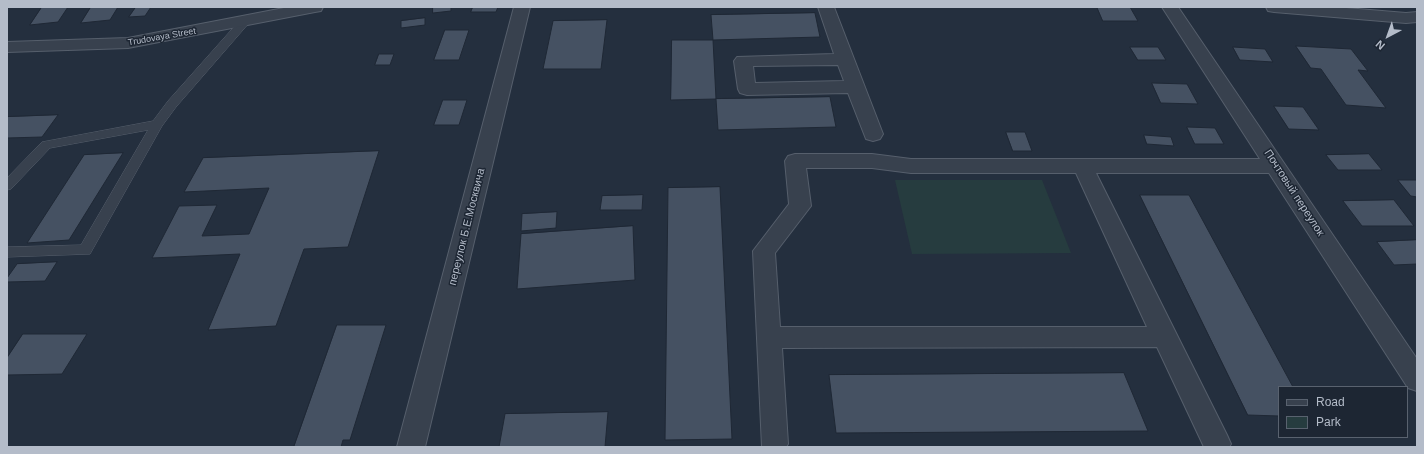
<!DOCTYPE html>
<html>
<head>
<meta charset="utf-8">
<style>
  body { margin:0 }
  #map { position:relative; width:1424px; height:454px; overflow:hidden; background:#242f3e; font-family:Helvetica,sans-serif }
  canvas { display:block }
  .frame { position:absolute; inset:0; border:8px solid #b4bcc9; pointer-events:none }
  .legend { position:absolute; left:1278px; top:386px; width:130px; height:52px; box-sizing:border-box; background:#1d2633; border:1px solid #59626f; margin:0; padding:5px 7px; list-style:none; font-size:12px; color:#b4bcc9 }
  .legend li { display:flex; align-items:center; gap:8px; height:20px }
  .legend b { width:20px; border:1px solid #59626f }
  .north { position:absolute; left:1368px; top:16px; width:40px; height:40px; -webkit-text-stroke:3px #1d2633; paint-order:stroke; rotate:221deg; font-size:11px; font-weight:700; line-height:16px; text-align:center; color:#b4bcc9 }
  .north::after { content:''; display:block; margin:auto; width:14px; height:18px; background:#b4bcc9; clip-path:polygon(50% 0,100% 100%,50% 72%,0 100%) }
</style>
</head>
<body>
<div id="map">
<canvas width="1424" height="454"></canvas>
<div class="frame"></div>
<ul class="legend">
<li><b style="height:5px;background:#38414e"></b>Road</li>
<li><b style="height:11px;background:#263c3f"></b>Park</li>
</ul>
<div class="north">N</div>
</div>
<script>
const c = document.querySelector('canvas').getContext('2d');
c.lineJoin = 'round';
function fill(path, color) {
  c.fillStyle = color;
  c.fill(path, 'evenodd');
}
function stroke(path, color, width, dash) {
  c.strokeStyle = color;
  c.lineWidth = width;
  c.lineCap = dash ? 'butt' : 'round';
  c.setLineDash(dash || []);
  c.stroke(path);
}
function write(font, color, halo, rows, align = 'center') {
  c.font = font + ' Helvetica,sans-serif';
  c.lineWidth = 3;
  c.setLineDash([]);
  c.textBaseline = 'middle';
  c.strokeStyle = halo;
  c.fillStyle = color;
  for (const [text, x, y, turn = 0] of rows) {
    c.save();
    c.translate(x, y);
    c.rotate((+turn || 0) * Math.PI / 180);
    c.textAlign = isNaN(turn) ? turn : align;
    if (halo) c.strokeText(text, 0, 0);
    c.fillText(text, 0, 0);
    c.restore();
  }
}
fill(new Path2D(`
  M895,180H1042L1071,253L912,254Z`), '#263c3f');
const building = new Path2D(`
  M42,7H68L58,22L30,25Z
  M91,7H118L110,20L81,23Z
  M136,7H151L145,16L129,17Z
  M433,7H451V11L433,13Z
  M473,7H498L496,12H471Z
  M1097,7H1130L1138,21H1103Z
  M815,13L820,37L713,40L711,15Z
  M425,18V25L401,28V21Z
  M607,20L601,69H543L553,21Z
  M445,30H469L459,60H434Z
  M672,40H713L716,99L671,100Z
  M1296,46L1351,49L1368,71L1358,70L1386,108L1346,105L1321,69L1311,68Z
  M1130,47H1158L1166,60H1138Z
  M1233,47L1265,49L1273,62L1240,60Z
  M379,54H394L390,65H375Z
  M1152,83L1187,84L1198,104L1161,103Z
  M830,97L836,127L718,130L716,99Z
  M443,100H467L459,125H434Z
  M1274,106L1303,107L1319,130L1289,129Z
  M58,115L42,137L7,138V117Z
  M1187,127L1215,128L1224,144H1195Z
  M1006,132H1025L1032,151H1013Z
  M1144,135L1171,137L1174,146L1147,144Z
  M379,151L348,247L304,249L276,326L208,330L240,254L152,258L179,206L217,205L202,236L249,234L269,188L184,192L203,158Z
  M123,153L69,240L27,243L84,155Z
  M1369,154L1382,170H1338L1326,155Z
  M1398,180H1417V197L1411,196Z
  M720,187L732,439L665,440L668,188Z
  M643,195L642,210H600L602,196Z
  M1140,195H1189L1293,387H1279V416L1248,415Z
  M1394,200L1414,226H1362L1343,201Z
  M557,212L556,228L521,231L522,214Z
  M633,226L635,280L517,289L521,234Z
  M1417,240V264L1394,265L1377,242Z
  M57,262L45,281L7,282V278L17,264Z
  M337,325H386L350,440H343L341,447H294Z
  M23,334H87L62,374L7,375V358Z
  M1124,373L1148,431L836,433L829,375Z
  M608,412L605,447H499L505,414Z`);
fill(building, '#455162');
stroke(building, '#1f2835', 1);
const service = new Path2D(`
  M245,18L249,19L250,21L249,23L176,107L162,126L90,254L7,257V247L81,245L148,130L50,148L11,189L7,190V178L42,142L153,121L168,101L241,19Z`);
const minor = new Path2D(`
  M289,7H323L321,11L315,12L128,48L7,52V42L128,38Z
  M818,7H834L883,134L880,139L873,141L866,139L848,93L747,95L740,93L738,89L734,61L737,57L834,54ZM838,65L844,81L755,83L753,66Z
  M1162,7H1178L1417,359V391L1408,388L1269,173H1096L1227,435L1231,444L1229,447H1204L1157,347L782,348L788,444L786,447H762L753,251L789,204L785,161L788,156L795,154H872L911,159H1260ZM806,168H872L911,173H1076L1147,327H780L775,253L811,206Z
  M1266,7H1334L1406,13L1417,12V22L1406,23L1274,12L1268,11Z`);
const tertiary = new Path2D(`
  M514,7H530L425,447H397Z`);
stroke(service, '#565f6c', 1);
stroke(minor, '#565f6c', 2);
stroke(tertiary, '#565f6c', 2);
fill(service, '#38414e');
fill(minor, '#38414e');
fill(tertiary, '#38414e');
write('9px', '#b4bcc9', '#1d2633', [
  ["Trudovaya Street",162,37,-10]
]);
write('11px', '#b4bcc9', '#1d2633', [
  ["Почтовый переулок",1294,193,57],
  ["переулок Б.Е.Москвича",467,227,-76]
]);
</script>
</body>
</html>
